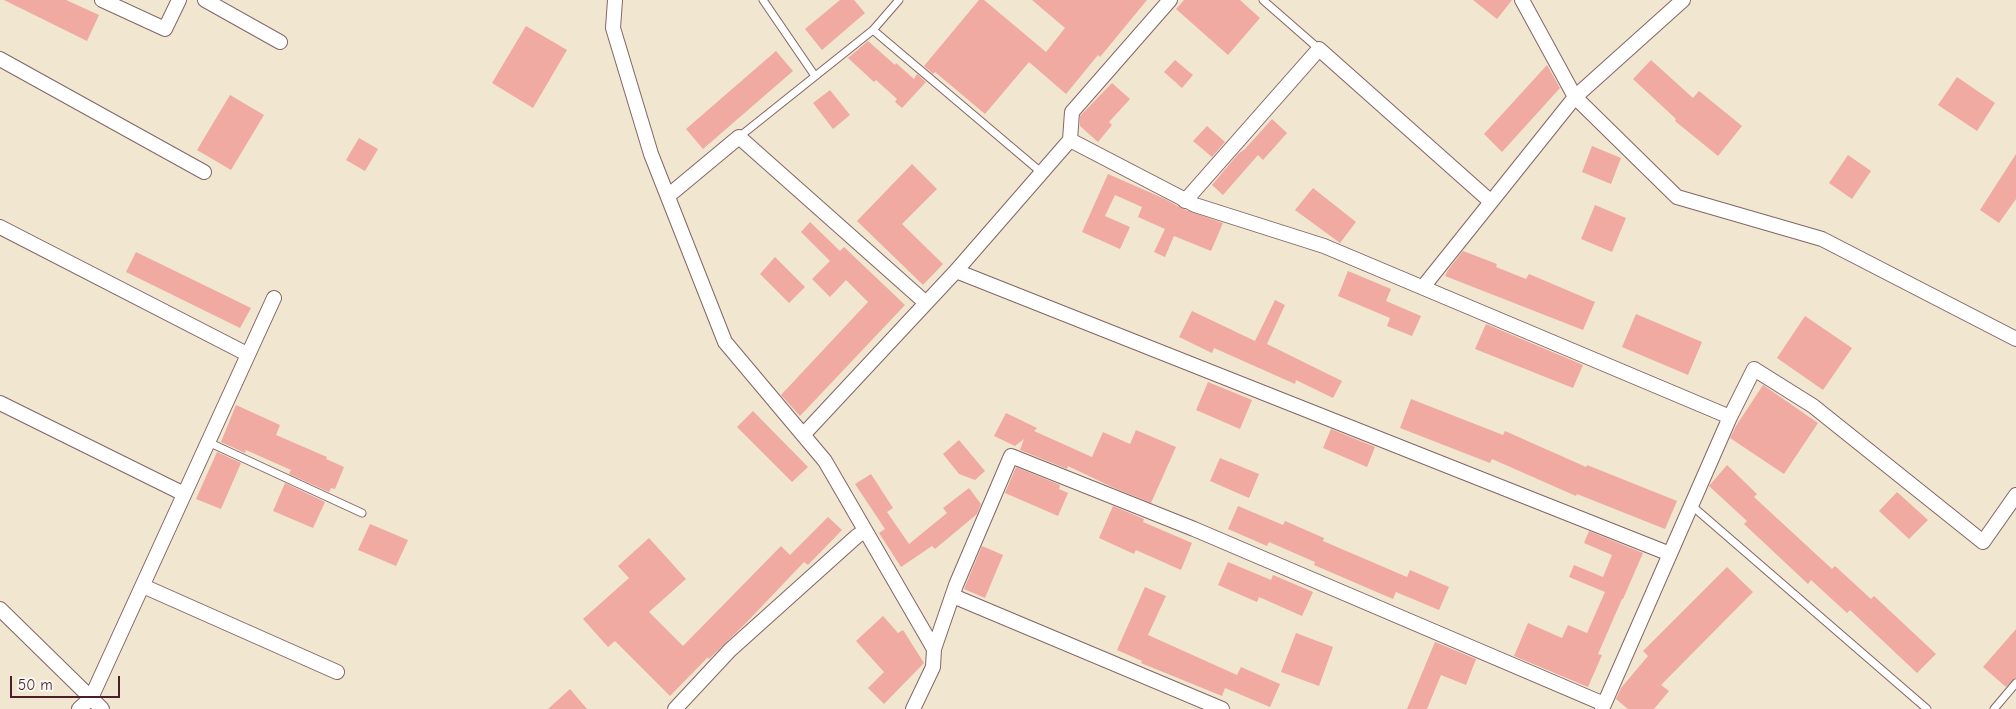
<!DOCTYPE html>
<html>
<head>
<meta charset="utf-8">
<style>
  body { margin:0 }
  #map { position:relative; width:2016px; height:709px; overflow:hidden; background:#f1e6d0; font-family:"Comic Neue",sans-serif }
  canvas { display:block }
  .scale { position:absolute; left:10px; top:676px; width:110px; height:22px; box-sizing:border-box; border:2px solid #4a1f2b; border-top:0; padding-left:6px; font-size:15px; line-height:18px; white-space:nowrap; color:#4a1f2b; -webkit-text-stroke:4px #f6f6f2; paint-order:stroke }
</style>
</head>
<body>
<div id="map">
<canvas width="2016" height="709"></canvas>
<div class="scale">50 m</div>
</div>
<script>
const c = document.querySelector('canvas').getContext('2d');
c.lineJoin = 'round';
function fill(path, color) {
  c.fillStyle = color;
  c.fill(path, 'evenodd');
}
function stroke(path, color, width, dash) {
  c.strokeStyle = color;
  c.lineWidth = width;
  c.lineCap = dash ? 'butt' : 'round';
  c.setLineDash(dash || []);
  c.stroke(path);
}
fill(new Path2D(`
  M4,0H66L99,15L87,41Z
  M840,0H854L865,13L822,50L805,29Z
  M979,0H984L1046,52L1065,28L1032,0H1147L1100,57L1098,55L1066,94L1029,62L985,114L935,72L933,74L924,66Z
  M1184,0H1240L1260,18L1228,55L1176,9Z
  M1473,0H1512L1497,19Z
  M526,26L567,50L533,108L492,83Z
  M868,41L895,65L896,63L914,79L917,74L926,82L902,108L895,102L897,99L876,80L874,82L848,58Z
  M776,51L793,71L703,149L686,129Z
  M1175,60L1193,75L1182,88L1164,72Z
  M1651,60L1693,98L1699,91L1742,126L1718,156L1675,121L1676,119L1633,79Z
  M1547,65L1560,88L1502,152L1484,134Z
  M1957,77L1995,103L1977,131L1938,105Z
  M1112,83L1130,99L1109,122L1112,125L1098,142L1080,126V116Z
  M830,90L850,115L833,129L813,103Z
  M230,95L264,115L231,170L197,150Z
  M1272,119L1287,133L1263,160L1258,155L1223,195L1212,185L1238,154L1245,149Z
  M1207,126L1225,142L1212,157L1193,141Z
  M359,138L378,149L365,171L346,160Z
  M1592,146L1621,158L1611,184L1582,172Z
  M2016,154V199L1999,223L1980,210Z
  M1848,155L1871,171L1852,199L1829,183Z
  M912,164L937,189L902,224L943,264L923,285L857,221Z
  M1108,174L1165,199L1183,209L1223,223L1211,251L1174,236L1165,257L1154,252L1165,229L1138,217L1142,207L1115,195L1105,216L1130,227L1120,249L1082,232Z
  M1313,188L1356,222L1340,243L1295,210Z
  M1595,205L1626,218L1612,252L1581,239Z
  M810,222L840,251L844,247L905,305L800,416L781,395L868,302L846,280L830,297L812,279L830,261L801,232Z
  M1463,251L1497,264L1496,267L1526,279L1529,274L1595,302L1583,330L1445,276L1448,270Z
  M136,252L251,308L240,328L126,272Z
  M775,257L805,287L789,303L760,274Z
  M1348,271L1391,289L1386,301L1421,316L1412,336L1387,326L1390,318L1338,296Z
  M1275,300L1285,305L1267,344L1342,381L1333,398L1296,380L1295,384L1214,348L1212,353L1179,337L1192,311L1255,341Z
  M1636,314L1702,342L1688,375L1622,347Z
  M1805,316L1852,348L1823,390L1777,358Z
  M1486,324L1583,365L1573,388L1475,349Z
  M1208,382L1252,400L1240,429L1196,410Z
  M1763,385L1818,423L1784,474L1730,438L1736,426Z
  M1411,399L1503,435L1505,431L1586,467L1587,465L1677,501L1665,529L1577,494L1576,496L1492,459L1490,463L1400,428Z
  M236,405L280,425L276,435L327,457L326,459L344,467L335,489L331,488L329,492L289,474L291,470L246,450L245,453L221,442Z
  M753,411L808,467L792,482L737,427Z
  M1006,413L1037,428L1034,431L1092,457L1103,432L1130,444L1136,430L1176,447L1151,503L1112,487L1068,466L1067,469L1020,450L1024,439L1015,446L994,436Z
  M1331,429L1375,447L1367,467L1323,448Z
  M959,440L985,471L975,480L959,474L943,454Z
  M217,452L241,463L221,509L196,499Z
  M1220,458L1259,474L1249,498L1210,481Z
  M1727,465L1757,494L1754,497L1832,569L1835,566L1871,599L1874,596L1936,654L1917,673L1850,610L1847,613L1811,580L1808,584L1744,524L1747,521L1709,486Z
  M1016,467L1060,485L1059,489L1068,493L1058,516L1005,493Z
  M871,474L893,508L887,512L909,544L947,513L943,508L969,488L981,504L977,514L935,549L932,546L901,567L879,533L885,529L855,484Z
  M285,483L325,502L313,528L273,511Z
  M1897,492L1928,520L1909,539L1879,511Z
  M1113,506L1144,519L1143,522L1192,543L1181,570L1136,550L1134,554L1099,538Z
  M1238,506L1283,525L1285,521L1324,538L1323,541L1407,577L1410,570L1449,587L1439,610L1396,592L1393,599L1314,565L1315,562L1269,542L1267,546L1228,529Z
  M828,517L842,530L808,565L804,562L744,625L709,659L708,657L670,696L615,641L608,647L583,619L629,578L618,566L649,538L686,579L649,612L683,646L781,546L790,555Z
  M370,524L408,540L396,566L358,550Z
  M1589,531L1643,553L1623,599H1622L1598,654L1602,655L1588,687L1514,656L1528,623L1562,638L1568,625L1587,633L1605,592L1569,577L1574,565L1603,577L1612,555L1584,543Z
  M982,546L1003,555L985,598L964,589Z
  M1228,562L1271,580L1273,575L1313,592L1302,616L1259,597L1257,602L1218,585Z
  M1727,567L1753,592L1661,685L1669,691L1654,709H1628L1616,699L1621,688L1648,656L1643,651Z
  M1145,587L1166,596L1148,635L1237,675L1241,667L1280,684L1270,707L1225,688L1222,696L1141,663L1142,661L1117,650Z
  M883,616L898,633L903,630L924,663L884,704L868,688L884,672L856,641Z
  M2016,629V678L2006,687L1983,667Z
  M1296,633L1333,647L1319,686L1281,672Z
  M1435,642L1476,659L1466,685L1441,675L1427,709H1407Z
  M570,689L587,709H548Z`), '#f0aaa1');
const lane = new Path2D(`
  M763,0L815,76
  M1263,0L1319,49
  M873,30L899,0
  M739,137L873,30L1042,173
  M208,442L362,513
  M1691,505L1927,709
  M1994,709L2016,683`);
const street = new Path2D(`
  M102,0L165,29L179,0
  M205,0L280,42
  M615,0L613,28L651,154L725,342L825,461L934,649L933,667L913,709
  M1522,0L1575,97L1677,197L1822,239L2016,339
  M0,59L204,172
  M1070,140L1195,205L1324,246L1730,417
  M668,196L739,137L926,303
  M1185,201L1319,49L1490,201
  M0,227L247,354
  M956,271L1670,554
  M1423,287L1575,97L1683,0
  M0,403L184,494
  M803,435L956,271L1070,140L1072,112L1170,0
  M143,586L337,672
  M953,596L1222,709
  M0,609L91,698L79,709
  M934,649L956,585L1011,456L1194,529L1604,704
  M102,709L91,698L274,298
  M675,709L730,650L857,536L865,531
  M1602,709L1730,417L1754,369L1813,406L1983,542L2016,495`);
stroke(lane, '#846565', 9);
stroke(street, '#846565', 16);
stroke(lane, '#fff', 7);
stroke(street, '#fff', 14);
</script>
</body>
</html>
